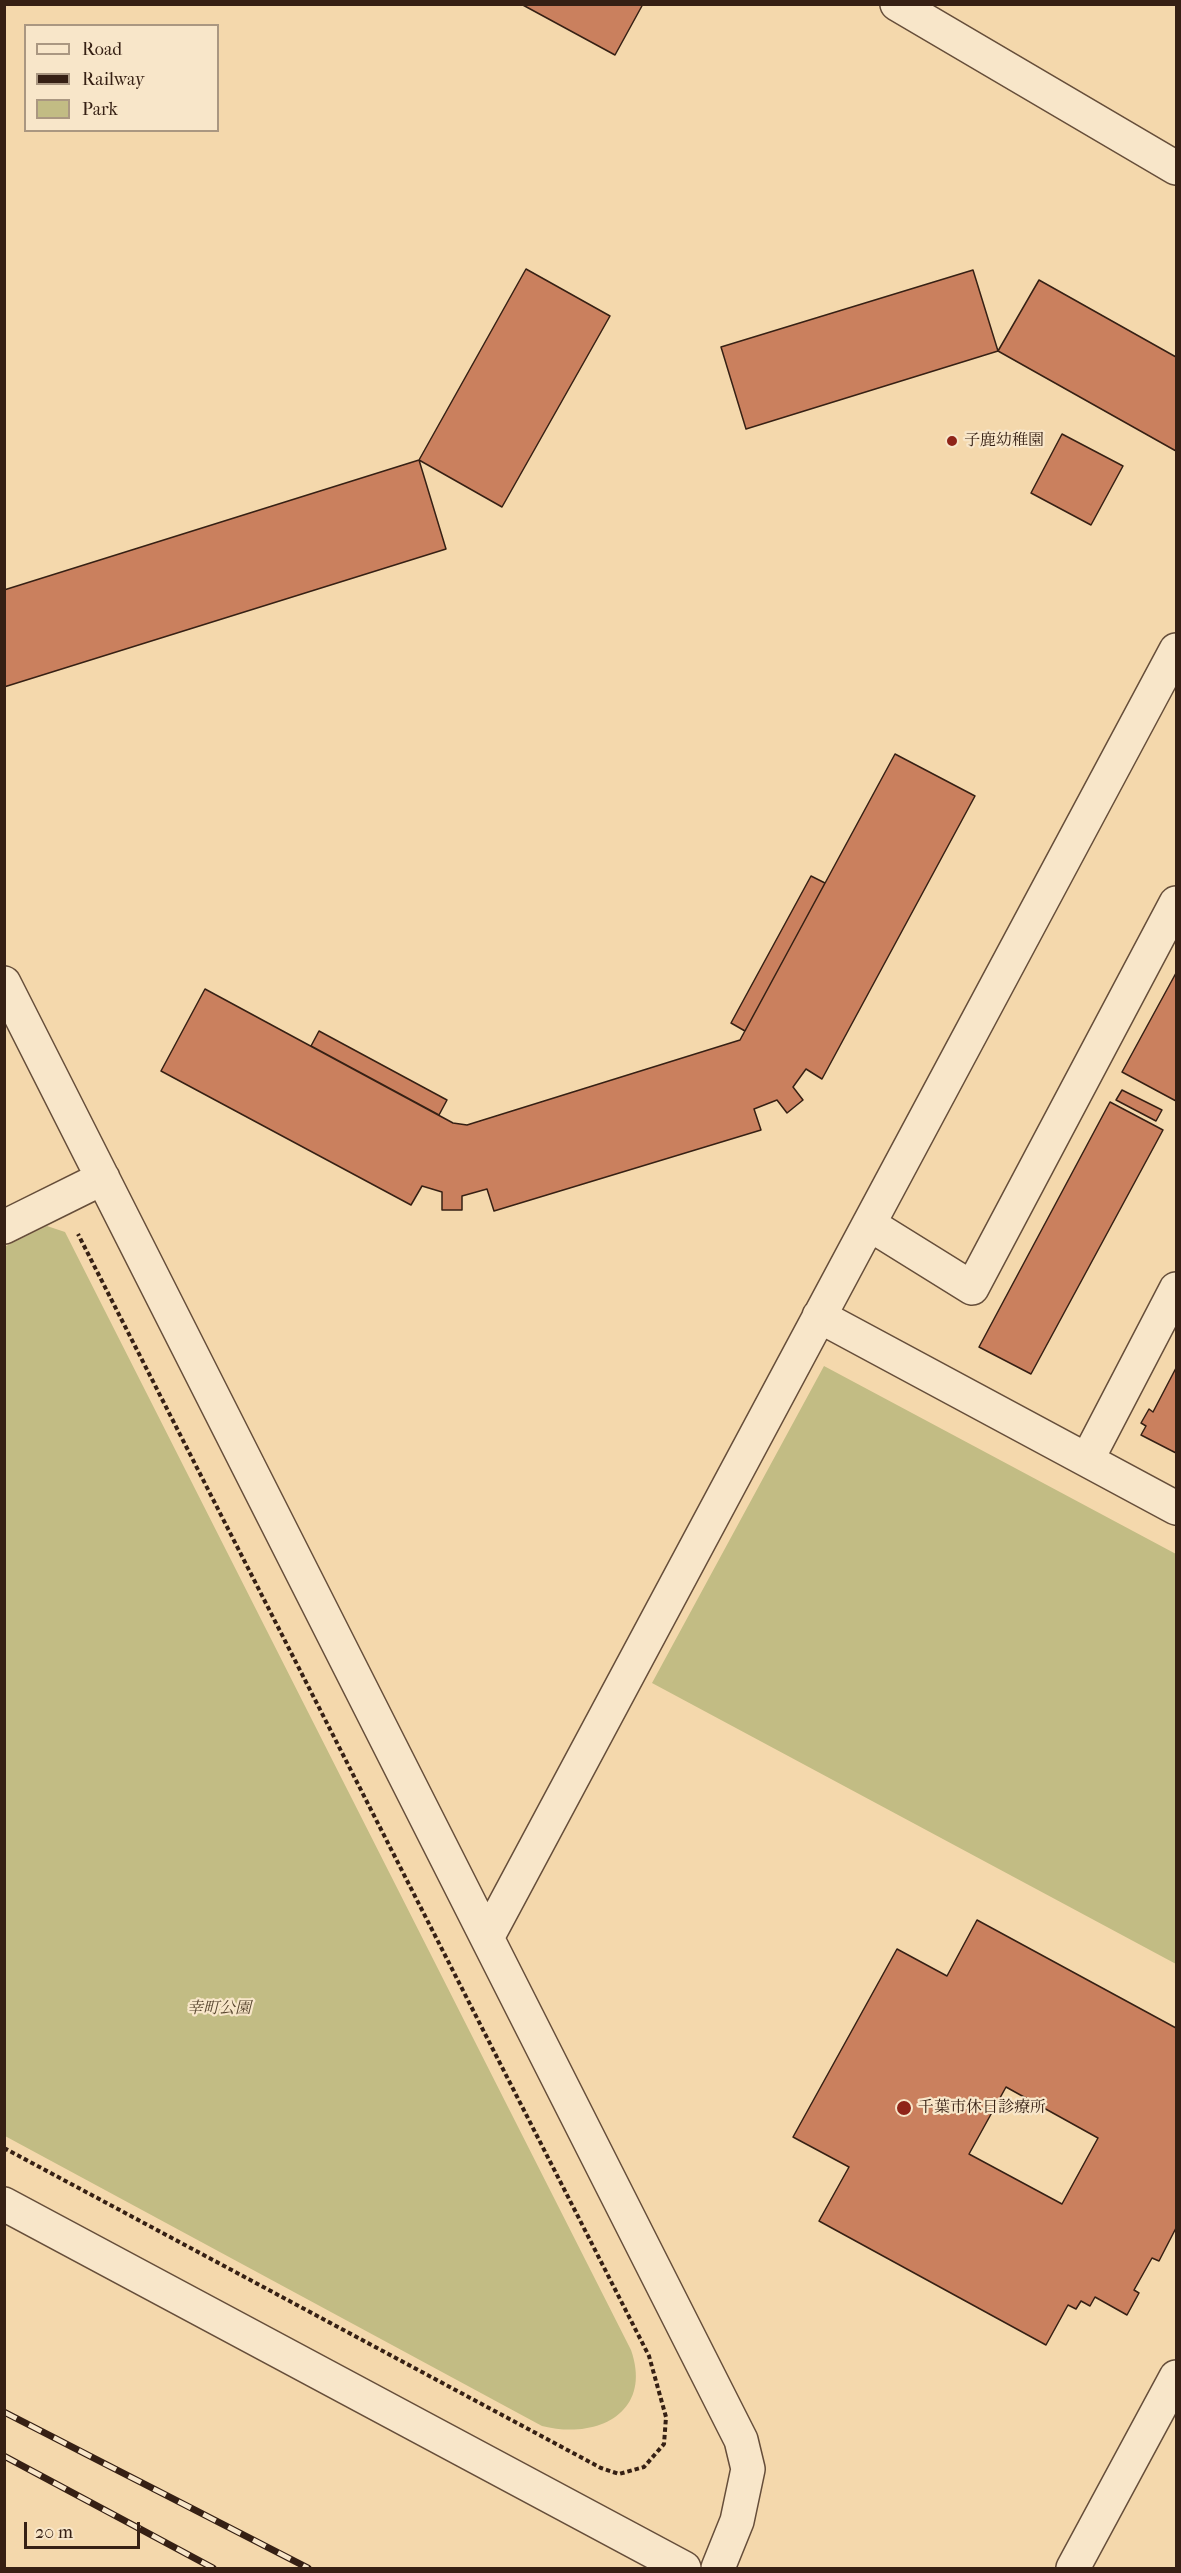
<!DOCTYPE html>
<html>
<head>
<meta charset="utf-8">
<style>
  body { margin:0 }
  #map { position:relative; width:1181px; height:2573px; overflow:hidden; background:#f4d8ac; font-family:"IM FELL French Canon",serif }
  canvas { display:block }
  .frame { position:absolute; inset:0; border:6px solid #362014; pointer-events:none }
  .legend { position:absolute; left:24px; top:24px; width:195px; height:108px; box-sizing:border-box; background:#f8e6c9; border:2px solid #aa9781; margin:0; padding:8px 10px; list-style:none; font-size:18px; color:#362014 }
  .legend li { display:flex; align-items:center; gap:12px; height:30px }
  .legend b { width:30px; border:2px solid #aa9781 }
  .scale { position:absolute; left:24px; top:2522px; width:116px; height:27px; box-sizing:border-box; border:3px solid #362014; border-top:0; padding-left:8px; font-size:18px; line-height:21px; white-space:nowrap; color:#362014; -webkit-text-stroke:4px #f8e6c9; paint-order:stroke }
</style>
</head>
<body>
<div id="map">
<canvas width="1181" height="2573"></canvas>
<div class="frame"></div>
<ul class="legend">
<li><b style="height:8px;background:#f8e6c9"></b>Road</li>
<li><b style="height:8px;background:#362014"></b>Railway</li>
<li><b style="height:16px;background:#c2bc84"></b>Park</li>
</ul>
<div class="scale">20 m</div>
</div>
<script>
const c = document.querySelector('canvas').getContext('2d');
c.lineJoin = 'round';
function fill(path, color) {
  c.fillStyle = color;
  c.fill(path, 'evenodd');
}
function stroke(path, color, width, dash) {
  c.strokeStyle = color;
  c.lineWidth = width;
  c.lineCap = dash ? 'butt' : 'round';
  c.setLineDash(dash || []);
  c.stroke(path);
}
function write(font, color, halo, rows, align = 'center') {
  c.font = font + ' "IM FELL French Canon","Noto Serif JP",serif';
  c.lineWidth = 4.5;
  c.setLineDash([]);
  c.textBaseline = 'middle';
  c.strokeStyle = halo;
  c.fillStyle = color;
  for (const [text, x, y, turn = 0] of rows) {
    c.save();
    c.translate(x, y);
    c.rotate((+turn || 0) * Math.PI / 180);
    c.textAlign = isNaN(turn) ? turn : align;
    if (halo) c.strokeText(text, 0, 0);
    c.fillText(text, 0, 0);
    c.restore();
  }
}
fill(new Path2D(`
  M47,1226L65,1232L631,2350C653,2413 597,2440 542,2426L5,2136L4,1247Z
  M824,1366L1176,1554V1964L652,1683Z`), '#c2bc84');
const building = new Path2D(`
  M521,4H643L615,55Z
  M526,269L610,316L502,507L419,460Z
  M973,270L998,351L746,429L721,347Z
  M1039,280L1176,357V451L998,351Z
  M1062,434L1123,466L1091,525L1031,493Z
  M419,460L446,549L4,687V590Z
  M895,754L975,796L822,1079L806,1069L793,1087L803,1100L787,1113L777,1100L754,1109L761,1130L494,1211L487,1189L462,1196V1210H442V1192L422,1186L411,1205L161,1071L205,989L453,1123L467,1125L740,1040Z
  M811,876L825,883L745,1031L731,1023Z
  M1176,973V1101L1122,1072Z
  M319,1031L447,1100L439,1115L311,1046Z
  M1122,1090L1162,1110L1156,1121L1116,1100Z
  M1110,1102L1163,1130L1031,1374L979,1347Z
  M1176,1368V1453L1141,1435L1146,1426L1141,1423L1149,1409L1153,1412Z
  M977,1920L1176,2028V2228L1159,2261L1152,2258L1134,2290L1139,2293L1127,2315L1095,2297L1090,2306L1081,2301L1076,2309L1068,2305L1046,2345L819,2221L849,2167L793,2137L897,1949L947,1976ZM1006,2087L1098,2138L1062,2204L969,2154Z`);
fill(building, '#ca805e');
stroke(building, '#362014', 1.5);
const minor = new Path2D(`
  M897,4L1176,168
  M4,983L741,2440L748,2469L737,2521L718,2568
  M869,1224L972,1288L1176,903
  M4,1227L103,1178
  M819,1316L1176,1508
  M1087,1460L1176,1289
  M488,1936L1176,650
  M4,2204L684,2568
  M1073,2568L1176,2377`);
stroke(minor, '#664e3a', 36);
stroke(new Path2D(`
  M4,2148L601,2468L619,2474L644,2467L664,2444L666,2417L649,2356L78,1234`), '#362014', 4, [4.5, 3]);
stroke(minor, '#f8e6c9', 33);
const rail = new Path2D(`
  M4,2412L308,2568
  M4,2456L213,2568`);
stroke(rail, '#362014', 7);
stroke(rail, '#f8e6c9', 4.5, [14]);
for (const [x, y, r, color] of [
  [952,441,6,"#8f2418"],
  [904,2108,8,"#8f2418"]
]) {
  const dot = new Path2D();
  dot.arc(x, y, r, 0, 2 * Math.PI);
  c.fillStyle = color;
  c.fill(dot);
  stroke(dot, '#f8e6c9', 2);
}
write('16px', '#362014', '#f8e6c9', [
  ["子鹿幼稚園",964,441],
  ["千葉市休日診療所",918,2108]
], 'left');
write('italic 16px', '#594730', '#f8e6c9', [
  ["幸町公園",219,2009]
]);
</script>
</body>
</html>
